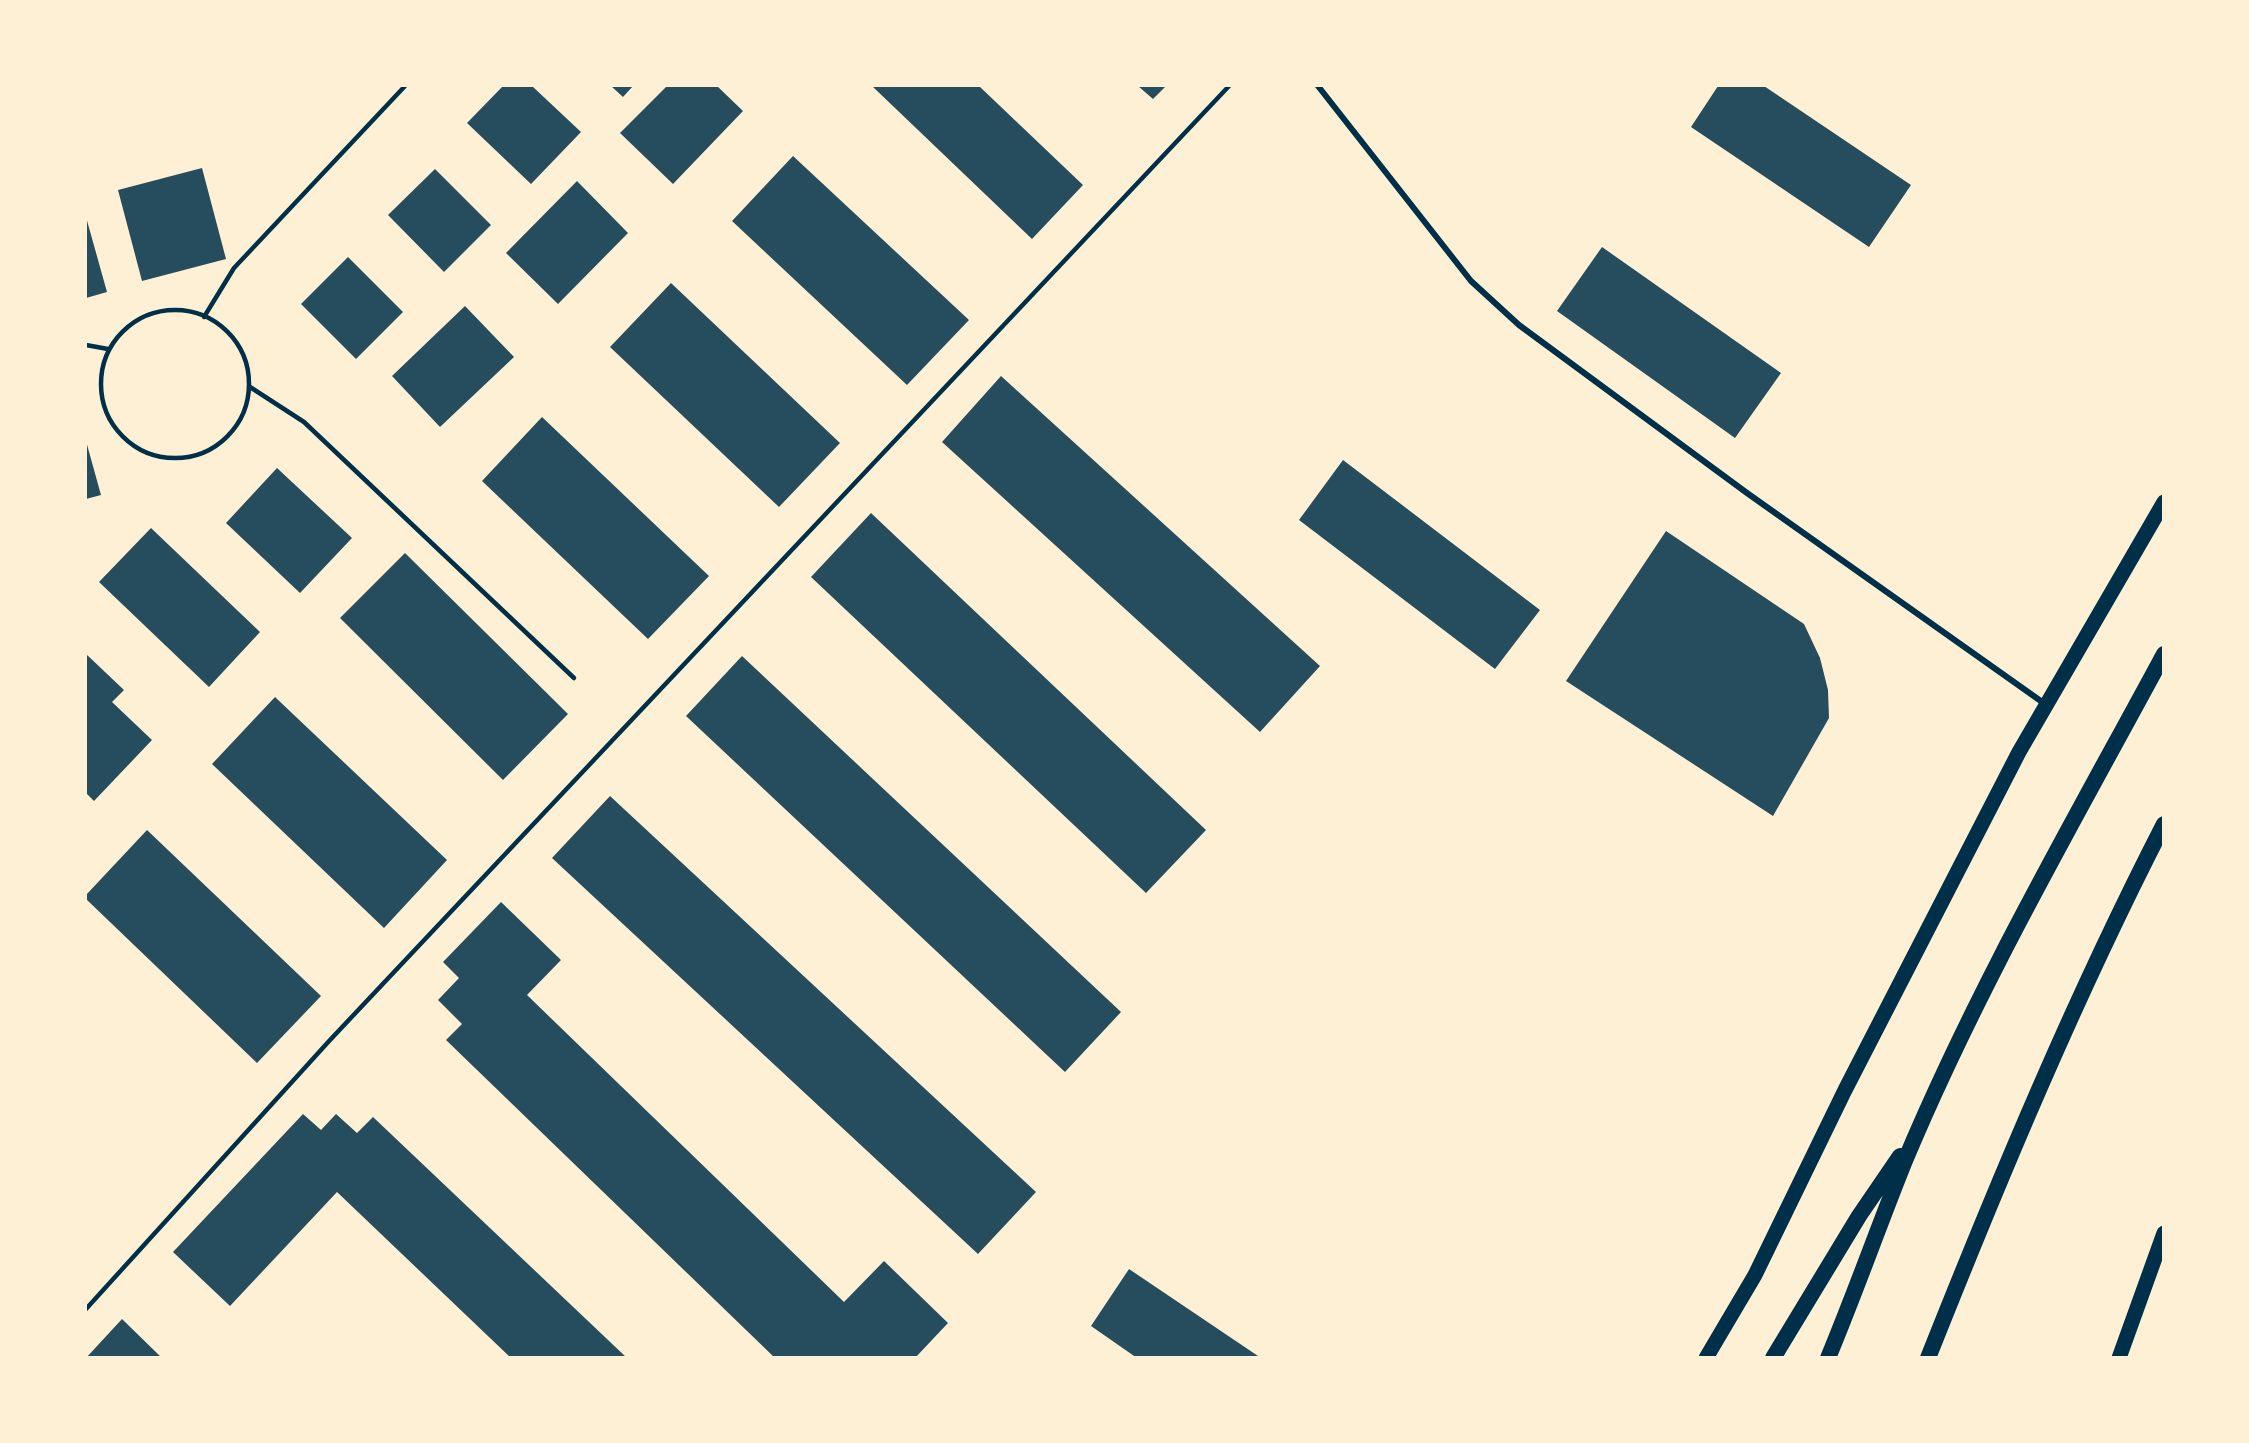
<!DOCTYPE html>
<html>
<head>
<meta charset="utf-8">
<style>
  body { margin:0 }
  #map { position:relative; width:2249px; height:1443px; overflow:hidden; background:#fdf0d5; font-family:Barlow,sans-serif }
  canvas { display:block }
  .frame { position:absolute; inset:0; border:87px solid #fdf0d5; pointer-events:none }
</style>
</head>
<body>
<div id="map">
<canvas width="2249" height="1443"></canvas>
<div class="frame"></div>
</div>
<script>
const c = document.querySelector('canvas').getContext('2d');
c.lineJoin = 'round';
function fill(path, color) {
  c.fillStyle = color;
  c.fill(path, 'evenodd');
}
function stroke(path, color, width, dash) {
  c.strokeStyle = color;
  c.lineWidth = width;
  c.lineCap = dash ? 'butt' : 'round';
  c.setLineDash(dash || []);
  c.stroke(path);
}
fill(new Path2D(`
  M503,86H532L581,132L531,184L467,123Z
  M611,86H633L623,97Z
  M667,86H717L743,111L673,184L620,133Z
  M872,86H979L1083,185L1032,239Z
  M1138,86H1166L1153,99Z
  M1718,86H1764L1911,185L1869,247L1691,127Z
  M793,156L969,320L907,385L732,221Z
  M202,168L226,259L142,281L118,190Z
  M435,169L491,225L444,272L388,215Z
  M577,181L628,233L558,304L506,253Z
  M86,217L107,292L86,298Z
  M1602,247L1781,373L1735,438L1557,311Z
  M348,257L403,312L356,359L301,304Z
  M671,283L840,443L779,507L610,347Z
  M465,306L514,357L440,427L392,376Z
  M1001,376L1320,666L1260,732L942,442Z
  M542,417L709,576L648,639L482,481Z
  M86,441L101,495L86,499Z
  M1343,460L1540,610L1495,669L1299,520Z
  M277,468L352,538L300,593L226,523Z
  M871,513L1206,830L1146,893L811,577Z
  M151,528L260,632L209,687L99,582Z
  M1666,531L1804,624L1820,658L1828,690L1829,718L1773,816L1566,681Z
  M405,553L568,714L503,780L340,618Z
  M86,654L124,690L112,702L152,740L94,801L86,793Z
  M742,656L1121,1012L1065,1072L686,716Z
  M275,697L447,860L384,928L212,764Z
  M610,796L1036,1192L978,1254L552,858Z
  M147,830L321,996L257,1063L86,899V895Z
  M501,902L561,960L527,995L844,1302L884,1261L948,1323L915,1358H775L446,1040L462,1024L438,1000L459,978L443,962Z
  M303,1114L321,1130L336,1114L357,1133L373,1117L627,1358H511L337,1192L230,1306L173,1252Z
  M1129,1269L1261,1358H1137L1091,1326Z
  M122,1319L162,1358H86Z`), '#264d5e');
stroke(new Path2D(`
  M101 384a74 74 0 1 1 148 0a74 74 0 1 1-148 0Z
  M204,317L234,268L405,86
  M86,345L108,349
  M250,387L304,422L574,678
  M86,1309L330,1040L1229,86`), '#003049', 4.5);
stroke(new Path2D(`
  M1318,86L1471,281L1519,325L1747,493L2045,704`), '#003049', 6);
stroke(new Path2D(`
  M1706,1358L1755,1275L1845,1090L2019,752L2164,502
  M2119,1358L2164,1233`), '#003049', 15);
stroke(new Path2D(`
  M1773,1358L1859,1216L1900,1156
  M1828,1358C1855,1293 1878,1228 1904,1163C1977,988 2074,821 2164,654
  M1928,1358C2000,1177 2075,997 2164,824`), '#003049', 16);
</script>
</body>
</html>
